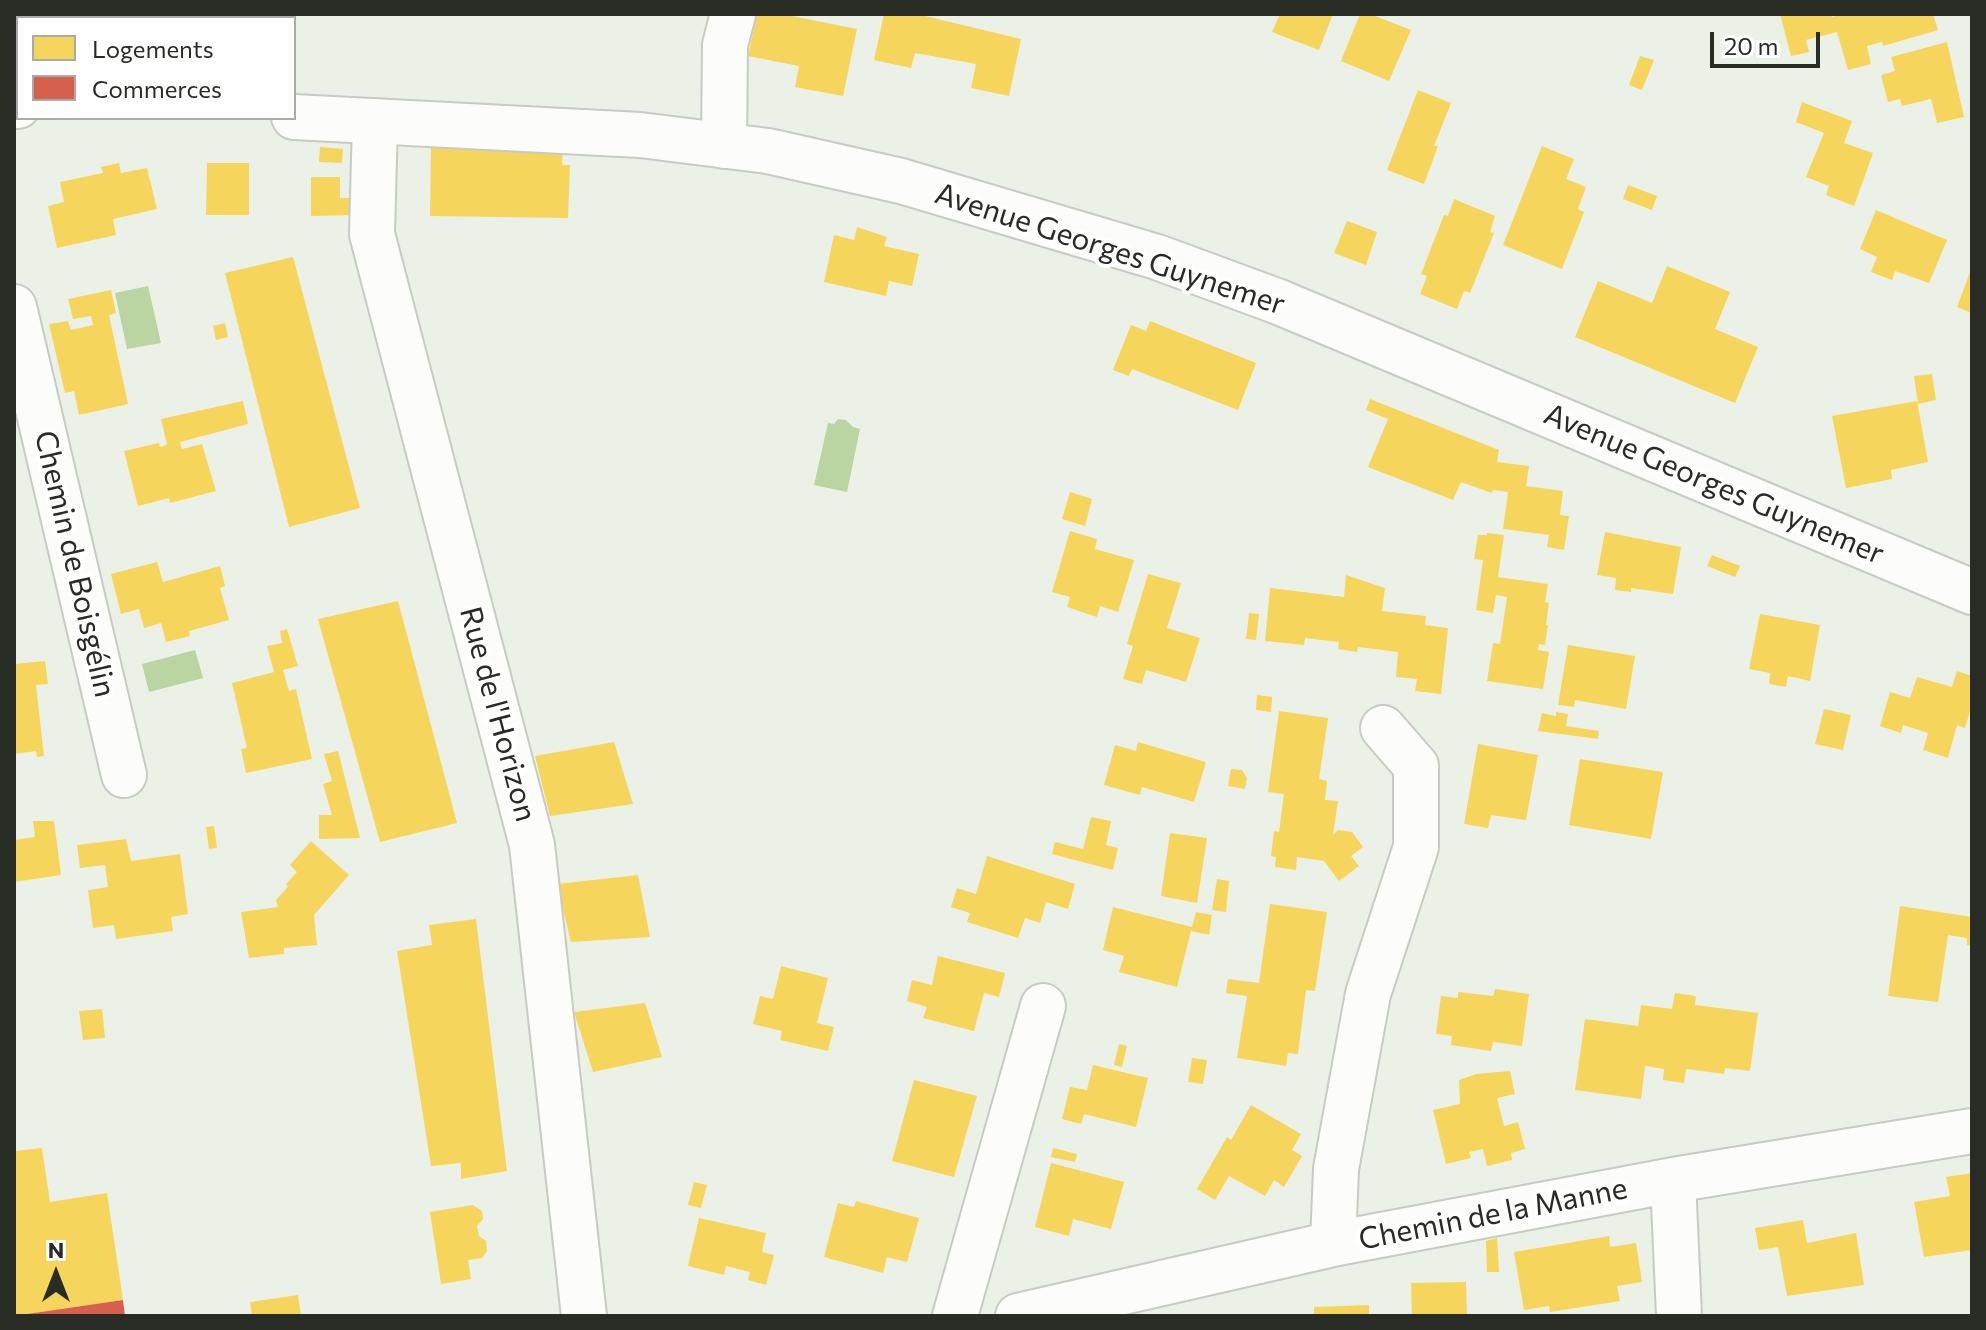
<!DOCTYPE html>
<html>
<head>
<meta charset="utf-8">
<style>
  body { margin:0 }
  #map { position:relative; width:1986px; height:1330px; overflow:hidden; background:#ecf1e7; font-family:Commissioner,sans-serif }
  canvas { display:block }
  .frame { position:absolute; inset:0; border:16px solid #282c25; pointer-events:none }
  .legend { position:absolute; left:16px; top:16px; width:280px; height:104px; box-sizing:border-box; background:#fff; border:2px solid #a9aba8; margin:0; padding:10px 14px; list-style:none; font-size:24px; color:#282c25 }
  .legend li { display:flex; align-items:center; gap:16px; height:40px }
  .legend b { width:40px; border:2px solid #a9aba8 }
  .north { position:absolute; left:16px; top:1234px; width:80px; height:80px; -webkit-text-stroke:6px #fff; paint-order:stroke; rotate:0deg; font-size:22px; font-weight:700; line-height:32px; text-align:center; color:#282c25 }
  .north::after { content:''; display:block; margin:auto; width:28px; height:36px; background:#282c25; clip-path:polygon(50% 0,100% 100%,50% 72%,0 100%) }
  .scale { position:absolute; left:1710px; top:32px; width:110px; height:36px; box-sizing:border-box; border:4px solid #282c25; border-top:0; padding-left:10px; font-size:24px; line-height:28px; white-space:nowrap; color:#282c25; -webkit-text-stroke:6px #fff; paint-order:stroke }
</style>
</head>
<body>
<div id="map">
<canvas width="1986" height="1330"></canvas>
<div class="frame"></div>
<ul class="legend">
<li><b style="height:22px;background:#f6d55c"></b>Logements</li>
<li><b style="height:22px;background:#d6604d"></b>Commerces</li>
</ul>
<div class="north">N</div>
<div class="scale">20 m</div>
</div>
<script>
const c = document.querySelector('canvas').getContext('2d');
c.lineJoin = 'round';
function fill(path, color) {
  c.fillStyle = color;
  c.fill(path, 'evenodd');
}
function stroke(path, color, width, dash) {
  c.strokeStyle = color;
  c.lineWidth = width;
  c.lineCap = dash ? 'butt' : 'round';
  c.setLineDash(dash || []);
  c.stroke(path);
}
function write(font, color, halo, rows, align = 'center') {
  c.font = font + ' Commissioner,sans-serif';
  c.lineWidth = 8;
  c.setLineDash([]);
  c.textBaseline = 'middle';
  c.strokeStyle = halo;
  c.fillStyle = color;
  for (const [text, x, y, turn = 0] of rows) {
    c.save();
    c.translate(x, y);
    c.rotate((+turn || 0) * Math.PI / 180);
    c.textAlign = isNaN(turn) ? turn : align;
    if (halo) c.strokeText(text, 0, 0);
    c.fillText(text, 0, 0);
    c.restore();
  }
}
fill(new Path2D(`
  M148,286L161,343L127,349L115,293Z
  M838,419L846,420L853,427L860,429L847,492L814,485L828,423L834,424Z
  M195,650L203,678L149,692L142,664Z`), '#bad4a2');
fill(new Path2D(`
  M757,14H782L857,29L843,96L795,87L799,66L748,56Z
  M884,14H917L1021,39L1009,96L971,88L976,64L915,53L911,68L874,60Z
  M1280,14H1333L1319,50L1272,32Z
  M1360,14H1370L1411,30L1389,81L1341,61Z
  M1780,14H1831L1832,17L1844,14H1933L1938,30L1883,46L1882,42L1867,46L1871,64L1848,70L1837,32L1806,40L1809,52L1791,56Z
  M1947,42L1964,117L1937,123L1931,99L1902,106L1900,99L1888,102L1881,75L1895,71L1891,57Z
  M1640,56L1654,60L1642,90L1629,85Z
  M1418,90L1451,103L1434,146H1438L1424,184L1387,170Z
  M1802,102L1852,121L1844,143L1873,153L1854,206L1826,195L1829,186L1806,177L1824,133L1796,122Z
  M431,145L563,150L562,165H570L568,218L430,216Z
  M1542,146L1574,159L1566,179L1586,187L1578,209L1584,212L1562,269L1503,245Z
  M320,147L343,149L342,163L319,162Z
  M119,163L121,173L147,168L157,209L113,219L116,235L57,248L48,206L64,202L60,182L103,173L101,167Z
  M207,163H249V215H206Z
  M311,177H340V198H351V215L311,216Z
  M1628,185L1657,196L1652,210L1623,199Z
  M1454,199L1495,216L1490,232L1494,233L1470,293L1464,291L1457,309L1420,294L1427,276L1421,274L1444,215L1448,216Z
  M1876,210L1947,240L1929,283L1895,271L1892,280L1871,272L1877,257L1860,249Z
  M1347,221L1377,232L1366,265L1334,253Z
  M857,227L887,237L884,246L919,254L912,286L889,281L886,296L824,282L834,235L854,240Z
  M293,257L360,508L289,527L225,273Z
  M1667,266L1730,292L1715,329L1758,347L1735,403L1575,337L1598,281L1652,303Z
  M1972,267V313L1957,307Z
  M111,290L116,313L109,315L128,404L79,415L74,391L65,393L49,324L68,321L71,330L93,325L91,316L73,319L68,299Z
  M1150,321L1256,363L1238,410L1132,369L1129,376L1113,370L1131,325L1146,331Z
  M225,323L228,337L216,340L213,326Z
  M1932,374L1936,400L1918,404L1914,376Z
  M1370,399L1499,450L1497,462L1529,466L1526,486L1563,491L1560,515L1569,516L1564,550L1547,547L1549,535L1503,529L1508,492L1493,490L1492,493L1461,482L1453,500L1368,467L1388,419L1366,410Z
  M243,401L248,424L180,442L182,449L202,444L216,491L170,503L169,498L138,506L124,451L159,443L160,447L167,445L161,419Z
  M1917,401L1928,462L1891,470L1892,479L1846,488L1832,416Z
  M1070,492L1092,499L1085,526L1062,519Z
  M1070,531L1097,539L1095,549L1134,560L1118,612L1100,606L1097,617L1067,607L1070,597L1052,592Z
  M1605,532L1681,547L1673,594L1631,588V592L1615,590L1616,578L1597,575Z
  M1487,533L1504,535L1498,577L1548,584L1545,602L1549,603L1546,625H1548L1545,645L1539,644L1538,650L1549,652L1543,689L1487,681L1493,643L1500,644L1507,597L1496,595L1493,613L1476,610L1483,560L1474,559L1478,535H1487Z
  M1712,555L1740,566L1735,577L1707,566Z
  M157,562L163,582L220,566L225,586L220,588L229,620L189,631L190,636L166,642L161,623L144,628L139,609L121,614L111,574Z
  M1148,574L1181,583L1167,628L1200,638L1186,682L1146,670L1142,684L1123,679L1133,646L1127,644Z
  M1346,575L1385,588L1382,611L1426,616L1425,625L1448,628L1441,694L1415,691L1417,679L1396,677L1398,652L1358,647L1357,652L1338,649L1339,642L1305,638L1304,645L1265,641L1270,588L1344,597Z
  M398,601L457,823L380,842L318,619Z
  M1249,613L1259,614L1256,640L1246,639Z
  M1760,614L1820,625L1810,681L1788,676L1786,687L1769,684L1770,673L1749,669Z
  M287,629L298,666L283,670L289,691L296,689L312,759L246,773L241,749L247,748L232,683L274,672L267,646L282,643L280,631Z
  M1568,645L1635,656L1626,709L1575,700L1574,707L1558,705Z
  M45,661L48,684L36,685L44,756L37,757L36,751L14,754V664Z
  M1957,671L1972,676V705L1965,728L1957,725L1948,758L1923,750L1928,733L1903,725L1901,733L1880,726L1890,692L1910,698L1917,677L1952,687Z
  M1257,695L1272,697L1271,712L1256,710Z
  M1824,709L1851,715L1843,750L1815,744Z
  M1279,711L1328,718L1319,779L1327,781L1325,800L1338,801L1333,835L1338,830L1352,832L1363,847L1351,856L1359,866L1339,881L1324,861L1297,857L1296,870L1275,867L1276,857L1271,856L1274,831L1279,832L1284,794L1268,792Z
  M1556,712L1568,714L1566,726L1599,731L1598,739L1538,731L1542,713L1556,716Z
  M614,742L633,804L550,816L535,756Z
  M1138,742L1206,762L1194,802L1142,787L1140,795L1104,785L1115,745L1136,751Z
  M1478,744L1538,755L1526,820L1491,815L1488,828L1464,824Z
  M338,751L360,838L319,839V815H332L323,784L332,781L324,754Z
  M1580,759L1663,772L1651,839L1569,825Z
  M1231,769L1242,770L1247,778L1245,789L1228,786Z
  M1091,817L1111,821L1106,845L1118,848L1113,870L1052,854L1055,842L1083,849Z
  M33,821H54L61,875L14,882V840L35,837Z
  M214,826L217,848L209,849L206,827Z
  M1170,833L1207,838L1197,903L1161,896Z
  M126,839L131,861L180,854L188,914L171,917L173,931L116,939L114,925L93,928L88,890L108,887L105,865L80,868L77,845Z
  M311,841L349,875L314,915L317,945L284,948V954L249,958L241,912L278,907L276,900L288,887L286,884L297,872L290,865Z
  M987,856L1075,884L1068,909L1046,902L1040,923L1025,918L1018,938L967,922L970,913L951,907L957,888L976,894Z
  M638,875L650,937L571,942L557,884Z
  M1217,879L1229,881L1226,912L1212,910Z
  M1270,904L1327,912L1315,991L1306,990L1298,1054L1288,1053L1286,1066L1237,1058L1247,996L1226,993L1228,979L1259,983Z
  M1900,906L1972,917V946L1967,945V938L1948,935L1938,1002L1888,996Z
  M1113,907L1192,927L1196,912L1212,915L1209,935L1191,931L1177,987L1119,972L1124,956L1103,950Z
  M476,919L507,1171L461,1179V1163L431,1166L397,951L432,945L429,925Z
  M938,956L1005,973L999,997L984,993L974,1031L923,1018L927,1007L907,1001L912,980L932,985Z
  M781,966L828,978L817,1023L834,1027L828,1051L780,1040L782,1031L753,1024L760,996L773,999Z
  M1495,989L1529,994L1522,1046L1493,1042L1491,1051L1451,1045L1452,1036L1436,1034L1441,996L1458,998V992L1493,996Z
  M1675,993L1696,996L1695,1005L1758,1013L1750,1071L1725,1068L1724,1074L1686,1069L1684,1083L1663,1080L1664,1069L1645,1066L1641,1099L1575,1090L1585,1019L1638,1026L1641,1005L1672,1009Z
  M645,1003L662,1057L593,1072L574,1012Z
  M102,1009L105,1038L83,1040L79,1011Z
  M1119,1044L1127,1046L1122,1067L1114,1065Z
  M1192,1058L1207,1060L1203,1084L1188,1082Z
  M1093,1065L1148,1078L1136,1127L1084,1114L1081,1124L1062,1119L1070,1087L1087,1090Z
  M1510,1071L1515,1094L1497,1098L1504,1126L1518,1122L1525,1149L1511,1153L1512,1160L1487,1166L1483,1149L1469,1152L1471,1158L1446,1164L1433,1110L1460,1104L1459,1080L1476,1074Z
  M914,1080L977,1096L954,1177L892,1161Z
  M1251,1105L1301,1134L1292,1150L1302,1156L1284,1187L1274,1180L1265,1196L1229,1176L1215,1200L1197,1189L1227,1137L1231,1140Z
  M42,1148L50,1202L107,1193L123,1300L14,1316V1151Z
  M1053,1148L1077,1154L1075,1162L1051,1157Z
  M1051,1163L1124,1182L1111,1229L1073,1219L1069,1236L1035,1227Z
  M1972,1173V1250L1924,1257L1914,1202L1950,1196L1946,1177Z
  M694,1182L707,1185L701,1208L688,1205Z
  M856,1201L919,1218L907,1262L887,1257L883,1273L824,1257L838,1203L854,1207Z
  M473,1205L482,1211L483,1219L477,1226L479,1236L486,1241L487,1251L482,1258L468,1260L471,1279L441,1284L430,1212Z
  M699,1218L766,1233L762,1252L774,1255L766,1285L748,1280L750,1272L726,1266L724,1275L688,1266Z
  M1803,1220L1807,1243L1856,1233L1864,1285L1787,1296L1778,1247L1759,1250L1755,1228Z
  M1609,1236L1610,1247L1636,1243L1642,1282L1617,1286L1620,1301L1550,1312L1549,1306L1524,1310L1514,1252Z
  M1497,1238L1499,1272H1487L1486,1241Z
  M1466,1282L1467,1316H1412L1411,1283Z
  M298,1295L301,1316H252L250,1302Z
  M1369,1305V1316H1314V1307Z`), '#f6d55c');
fill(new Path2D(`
  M123,1300L125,1316H27V1314Z`), '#d6604d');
const minor = new Path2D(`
  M375,121L372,234L532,845L584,1316
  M724,146L725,45L733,14
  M14,307L124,775
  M1673,1180L1679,1316
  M1333,1244L1336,1169L1368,994L1416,847V766L1383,728
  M955,1316L1043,1006
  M1018,1316L1333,1244L1673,1180L1972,1131`);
const major = new Path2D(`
  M14,106H18
  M294,117L640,135L768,151L901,181L1157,257L1279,302L1972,592`);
stroke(minor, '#c7cbc4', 48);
stroke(major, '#c7cbc4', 48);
stroke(minor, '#fcfdfb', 44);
stroke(major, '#fcfdfb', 44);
write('30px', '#282c25', '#fff', [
  ["Avenue Georges Guynemer",1110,249,18],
  ["Avenue Georges Guynemer",1714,484,23],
  ["Chemin de Boisgélin",75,564,77],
  ["Rue de l'Horizon",498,714,75],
  ["Chemin de la Manne",1493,1214,-11]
]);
</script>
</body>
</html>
